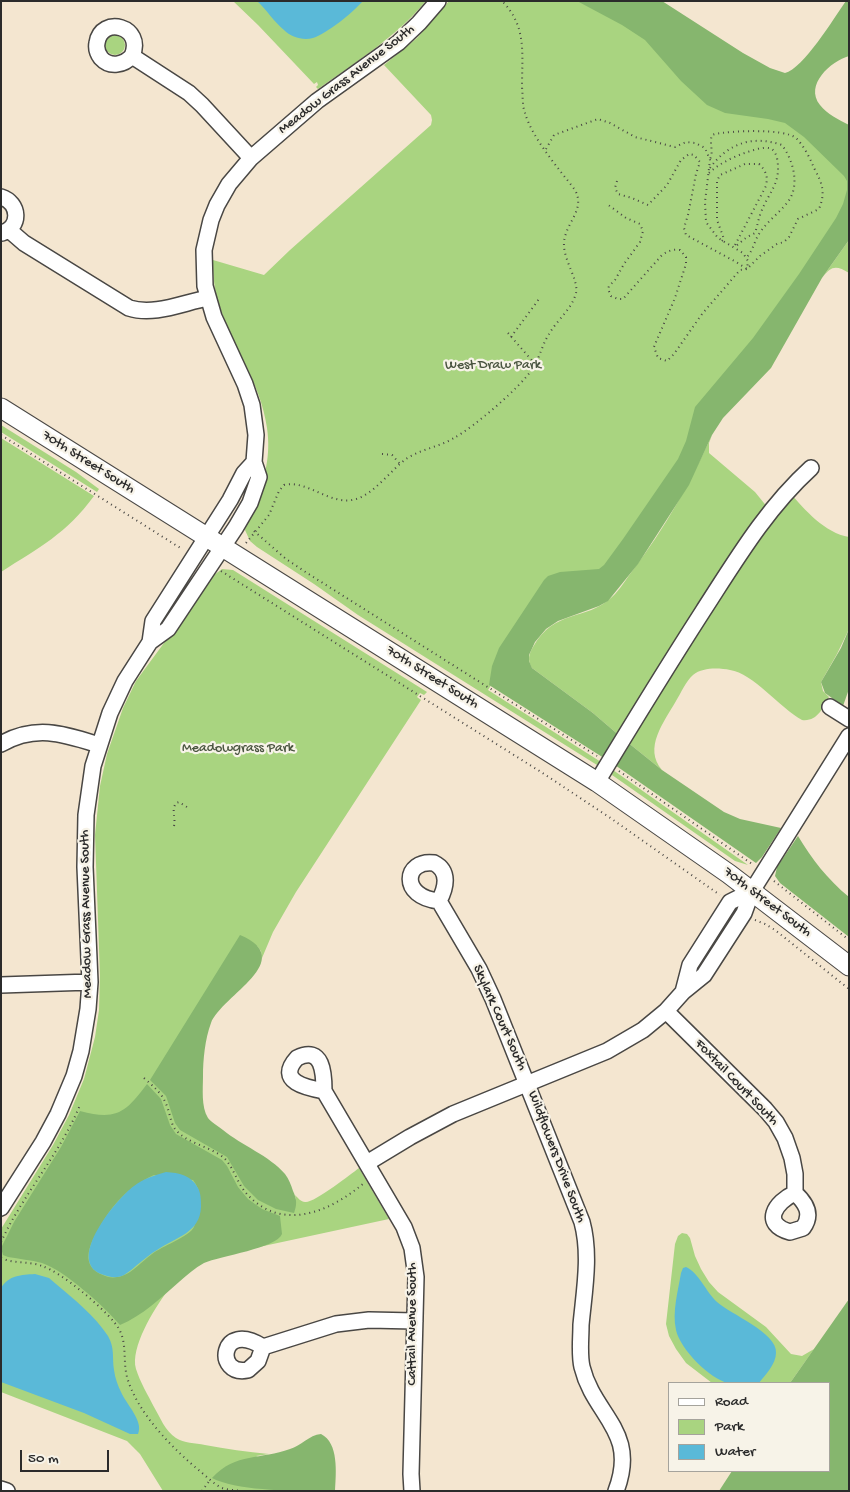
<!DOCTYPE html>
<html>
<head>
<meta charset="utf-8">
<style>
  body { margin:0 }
  #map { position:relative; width:850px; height:1492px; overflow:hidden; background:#f4e6d0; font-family:"Gochi Hand",sans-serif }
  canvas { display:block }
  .frame { position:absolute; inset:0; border:2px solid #2b2b2b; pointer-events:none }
  .legend { position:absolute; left:668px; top:1382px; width:162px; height:90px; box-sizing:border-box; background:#f7f3e8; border:1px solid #a5a39c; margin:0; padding:6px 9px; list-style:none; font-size:15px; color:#2b2b2b }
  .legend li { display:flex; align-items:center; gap:10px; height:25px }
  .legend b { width:25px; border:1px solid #a5a39c }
  .scale { position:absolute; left:20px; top:1450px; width:89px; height:22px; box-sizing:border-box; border:2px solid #2b2b2b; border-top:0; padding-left:6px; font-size:15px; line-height:18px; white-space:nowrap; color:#2b2b2b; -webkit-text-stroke:4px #f7f3e8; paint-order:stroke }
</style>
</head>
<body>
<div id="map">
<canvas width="850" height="1492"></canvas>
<div class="frame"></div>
<ul class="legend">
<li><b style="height:6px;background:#fff"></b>Road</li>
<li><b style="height:14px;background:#a9d480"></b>Park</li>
<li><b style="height:14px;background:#5ab9d8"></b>Water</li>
</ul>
<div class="scale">50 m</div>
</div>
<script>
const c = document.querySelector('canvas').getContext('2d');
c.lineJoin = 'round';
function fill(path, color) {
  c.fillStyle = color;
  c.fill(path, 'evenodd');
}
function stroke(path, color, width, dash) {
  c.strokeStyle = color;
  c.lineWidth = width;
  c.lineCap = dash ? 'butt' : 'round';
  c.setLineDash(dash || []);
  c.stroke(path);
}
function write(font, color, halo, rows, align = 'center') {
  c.font = font + ' "Gochi Hand",sans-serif';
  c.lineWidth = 4.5;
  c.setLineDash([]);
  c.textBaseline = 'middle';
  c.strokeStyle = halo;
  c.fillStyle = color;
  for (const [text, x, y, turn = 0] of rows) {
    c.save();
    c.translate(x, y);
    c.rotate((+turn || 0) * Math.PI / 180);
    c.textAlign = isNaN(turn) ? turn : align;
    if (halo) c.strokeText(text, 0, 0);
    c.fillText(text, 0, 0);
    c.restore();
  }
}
fill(new Path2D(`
  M233,1H426C396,37 356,62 318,89L316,87L318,85L317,82L314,84L258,25Z
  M449,1H651L849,129V223L602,597L564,572L488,690L601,762L597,765L358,615L314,584L257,547L250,541L245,530C246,521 251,511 255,502C265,477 271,456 267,428C261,382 231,345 218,301C214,288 213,274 213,260L264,275L290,250L431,125L432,120L431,115L384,65L417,38Z
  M105 45a10 10 0 1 1 20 0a10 10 0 1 1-20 0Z
  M849,240V273C836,265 831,266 822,278Z
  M1,425L76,472L99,489L97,492L1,432Z
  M712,435L709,443V453L755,492L768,508L621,737L593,713L532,668C527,660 529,654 533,647C555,608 585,622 612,597C620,590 626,579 633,570C665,528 690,483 712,435Z
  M1,438L94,496C66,534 40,547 1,572Z
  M790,493C805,510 825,533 849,537V629L837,654L821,682L823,691L829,697C823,708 817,722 802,720C780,708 753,673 730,670C719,668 703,667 693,675C686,681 681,693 676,701C664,722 643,748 662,770L626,741L666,676Z
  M222,569L233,570L427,692L424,695L420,693L417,697L421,700L296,892L273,932L262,958L261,951L257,946L206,1025L195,1118L296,1200L295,1195C298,1198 301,1202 305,1202C313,1204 351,1174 359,1168L389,1219L166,1267L152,1304L166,1293C154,1309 130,1348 136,1369C140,1382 148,1395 154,1407C160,1417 165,1431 176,1438C184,1443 195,1443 205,1445C226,1449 247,1452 269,1454L256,1456L333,1491H163L140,1454L127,1441L1,1392V1229L53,1145L69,1115L84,1079L95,1037L99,1010L100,976L95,835L100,786L107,754L123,708L136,681L214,575Z
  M613,770L748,865L735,861L612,775Z
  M682,1233L687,1234L690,1238L695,1256L701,1269L709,1282L718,1292L766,1327L791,1354L802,1356L814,1349L790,1383H712L686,1363L676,1349L669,1336L666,1324L675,1244L678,1236Z`), '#a9d480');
fill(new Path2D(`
  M577,1H662L743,53L770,68L785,73C803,69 834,18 846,1H849V56C831,61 804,85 820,105C827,114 839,120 849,125V240L822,278L771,368L723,418L712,435L689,485L638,564L608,601L599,606L558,621L546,629L535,642L529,655V661L532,668L593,713L621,737L607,760L489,685L492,666L499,648L544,580L548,576L560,572L599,569L604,565L623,539L678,459L686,441L695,407L753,338L799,274L836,218L843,204L847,190V181L844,176L804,137L785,123L768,119L725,113L707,105L681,81L645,40L622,25Z
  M849,629V689L843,706L825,693L821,682L841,648Z
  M626,741L662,770L724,812L740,819L781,828L762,857L756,863L612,763Z
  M798,836C812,859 827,879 849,897V937L780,883L775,876L777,867Z
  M240,935C299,960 222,995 211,1023C205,1039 203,1060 203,1076C203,1088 201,1107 208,1118C211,1122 218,1126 223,1130C241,1145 270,1156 285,1174C289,1179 291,1185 293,1191C297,1199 297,1205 294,1213L276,1209L258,1200L244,1186L227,1157L180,1130L175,1123L166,1096L150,1080Z
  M147,1084L161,1099L170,1125L176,1134L222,1160L227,1166L238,1187L248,1199L262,1209L280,1216L282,1234C277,1248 220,1256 204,1263C195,1268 187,1275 179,1282C162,1297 142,1316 120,1325C105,1307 64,1270 42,1263C31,1260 19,1259 8,1257L3,1255L1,1248L14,1222L61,1147L80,1111C117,1121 126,1112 147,1084ZM154,1175L193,1180C200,1190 201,1196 198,1209C197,1214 196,1222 194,1227C189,1237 162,1246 152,1254C142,1261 130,1276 117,1277C112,1278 107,1277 103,1275C80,1266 89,1246 98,1230C112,1205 128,1187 154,1175Z
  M849,1299V1491H719L732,1471H829V1383H790Z
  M321,1434C339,1443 336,1473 335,1491C302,1491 239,1492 212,1478C236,1452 261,1460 290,1449C301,1446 309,1435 321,1434Z`), '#86b66e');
fill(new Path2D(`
  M257,1H363C352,13 328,33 313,38C303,41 291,37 284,30C274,22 267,10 257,1Z
  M166,1172C179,1173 191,1175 198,1188C201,1194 201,1200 201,1207C200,1233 176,1237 157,1250C145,1257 135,1268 124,1275C116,1279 109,1277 101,1274C66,1260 116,1199 134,1186C143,1179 155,1175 166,1172Z
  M686,1267C699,1273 706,1292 717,1302C730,1314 778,1333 776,1353C776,1364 765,1375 759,1383C750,1383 737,1385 728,1383C710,1379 680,1349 676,1330C672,1312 678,1291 681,1273L683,1268Z
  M35,1274L49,1278L56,1284C74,1299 95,1316 108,1336C115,1348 112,1358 114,1370C115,1378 118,1386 121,1392C126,1404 144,1421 138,1434H130L84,1413L1,1382V1288C9,1275 21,1275 35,1274Z`), '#5ab9d8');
const minor = new Path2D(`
  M132,56C145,26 101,15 97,43C96,48 98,54 101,58C110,68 124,65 132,56L189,93L202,105L251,158
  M1,197C20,203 21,227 2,233
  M9,230L24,243L129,308C154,316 182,303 208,298
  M150,642L153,621L230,500L244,473L254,462
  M830,707L849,719
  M1,744C36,724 64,734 99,745
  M597,782C632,724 667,667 703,611C736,560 766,509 811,468
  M439,901C399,897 404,859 434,863C450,871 446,888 439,901L479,969L493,999L582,1222C591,1255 584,1292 581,1325C581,1339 579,1354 582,1367C594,1416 639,1431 616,1491
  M1,985L90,982
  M683,992L690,965L730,902L752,891
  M666,1011L765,1109L776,1122L785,1138L792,1158L795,1174V1193C775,1202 761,1224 790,1232L803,1228C813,1214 806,1203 795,1193
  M324,1091C308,1088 275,1082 297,1058C323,1045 324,1074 324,1091L404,1227L412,1248L416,1277L411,1474L412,1491
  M367,1163L410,1137L453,1114L607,1051L643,1030L666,1011L683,992L704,975L744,913L752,891L849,736
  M1,1208L43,1142L58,1114L74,1076L81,1051L88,1009L90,982L85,867L86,815L93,766L110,713L125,681L150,642L168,629L236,527L250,503L259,477L254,462L256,435L252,405L245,384L214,317L205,286L204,250L211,220L217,205L229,184L251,158L317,101L398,43L419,23L438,1
  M263,1347L258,1361L248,1370C214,1377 220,1319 263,1347L336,1324L369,1320L415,1321
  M1,1489L7,1491`);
const major = new Path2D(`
  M1,408L597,782L729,874L849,966`);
stroke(minor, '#494744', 18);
stroke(major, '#494744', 21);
stroke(new Path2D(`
  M546,149L554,135L598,119L610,123L635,137L675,147L686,142L695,143L705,148L710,160L705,202L706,222L718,238L743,253L748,261L747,269L740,270L702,314L674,354L667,361L658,358L654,347L656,342L675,298L686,264V257L680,250C672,249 668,251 662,255L623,299H618L611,296L608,289L609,286L615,280L624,264L640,242L643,231L640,224L626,218L607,204
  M710,168C728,143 753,135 782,145C793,160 801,186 787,203C779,213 768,221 761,231C754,240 754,250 746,258
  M709,173C722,161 740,154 757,149C767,147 774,146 777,158C782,184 768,192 760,215C758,221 757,227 755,233L747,237L736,246
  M617,181L615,188L618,194L632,198L648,205L667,185L681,160L689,154L694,155L700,162L696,174L688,215L684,228L686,235L736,262L747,269L760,256L777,244L784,242L789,237L798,219L819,209C826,192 822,183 814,168C810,158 804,146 796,138C784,128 730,131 715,134L712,135C709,143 714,152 710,159
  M722,241L724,239L717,220V181L720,175L745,164H759C766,171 768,176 766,186L734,247
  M508,333L535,364
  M511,337L539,299L537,297
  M1,435L182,549
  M382,454L392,455L400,464
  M254,531L286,559L307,573L597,756
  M246,543L269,515L279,491L284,485C307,479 331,507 356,499C374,494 391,470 406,459C421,449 439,447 454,438C474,427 521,387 533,368C540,357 542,345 549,334C557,320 572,309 576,293C579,280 563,260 564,243C565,223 586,210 575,190C559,169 532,138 525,113C522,105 523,96 522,87C522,54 527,26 502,1
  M221,571L541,772L609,817L720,895
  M619,771L752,864
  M174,826C176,817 171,811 176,803L179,802L190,809
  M774,881L849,940
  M755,920L765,924L775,930L849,989
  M144,1078C153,1086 162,1093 166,1104C170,1112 170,1122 175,1129C187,1144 210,1146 224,1158C233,1166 237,1183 246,1193C281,1233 330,1212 364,1183
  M1,1242C23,1194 60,1154 80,1105
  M1,1258C14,1264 29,1261 42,1266C61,1272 101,1306 114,1322C129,1339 122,1357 127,1377C137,1413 173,1449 201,1472C208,1478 214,1484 222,1488C228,1490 235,1490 241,1491
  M202,1491L210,1480`), '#494744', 2, [1, 4]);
stroke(minor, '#fff', 15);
stroke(major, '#fff', 19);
write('14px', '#2b2b2b', '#f7f3e8', [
  ["Meadow Grass Avenue South",347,80,-38],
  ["70th Street South",88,463,32],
  ["70th Street South",432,678,32],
  ["70th Street South",767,903,37],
  ["Meadow Grass Avenue South",87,914,-91],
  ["Skylark Court South",499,1018,66],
  ["Foxtail Court South",736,1083,46],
  ["Wildflowers Drive South",556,1157,69],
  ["Cattail Avenue South",413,1324,-90]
]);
write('14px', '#4a5540', '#f7f3e8', [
  ["West Draw Park",493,366],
  ["Meadowgrass Park",238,749]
]);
</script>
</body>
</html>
